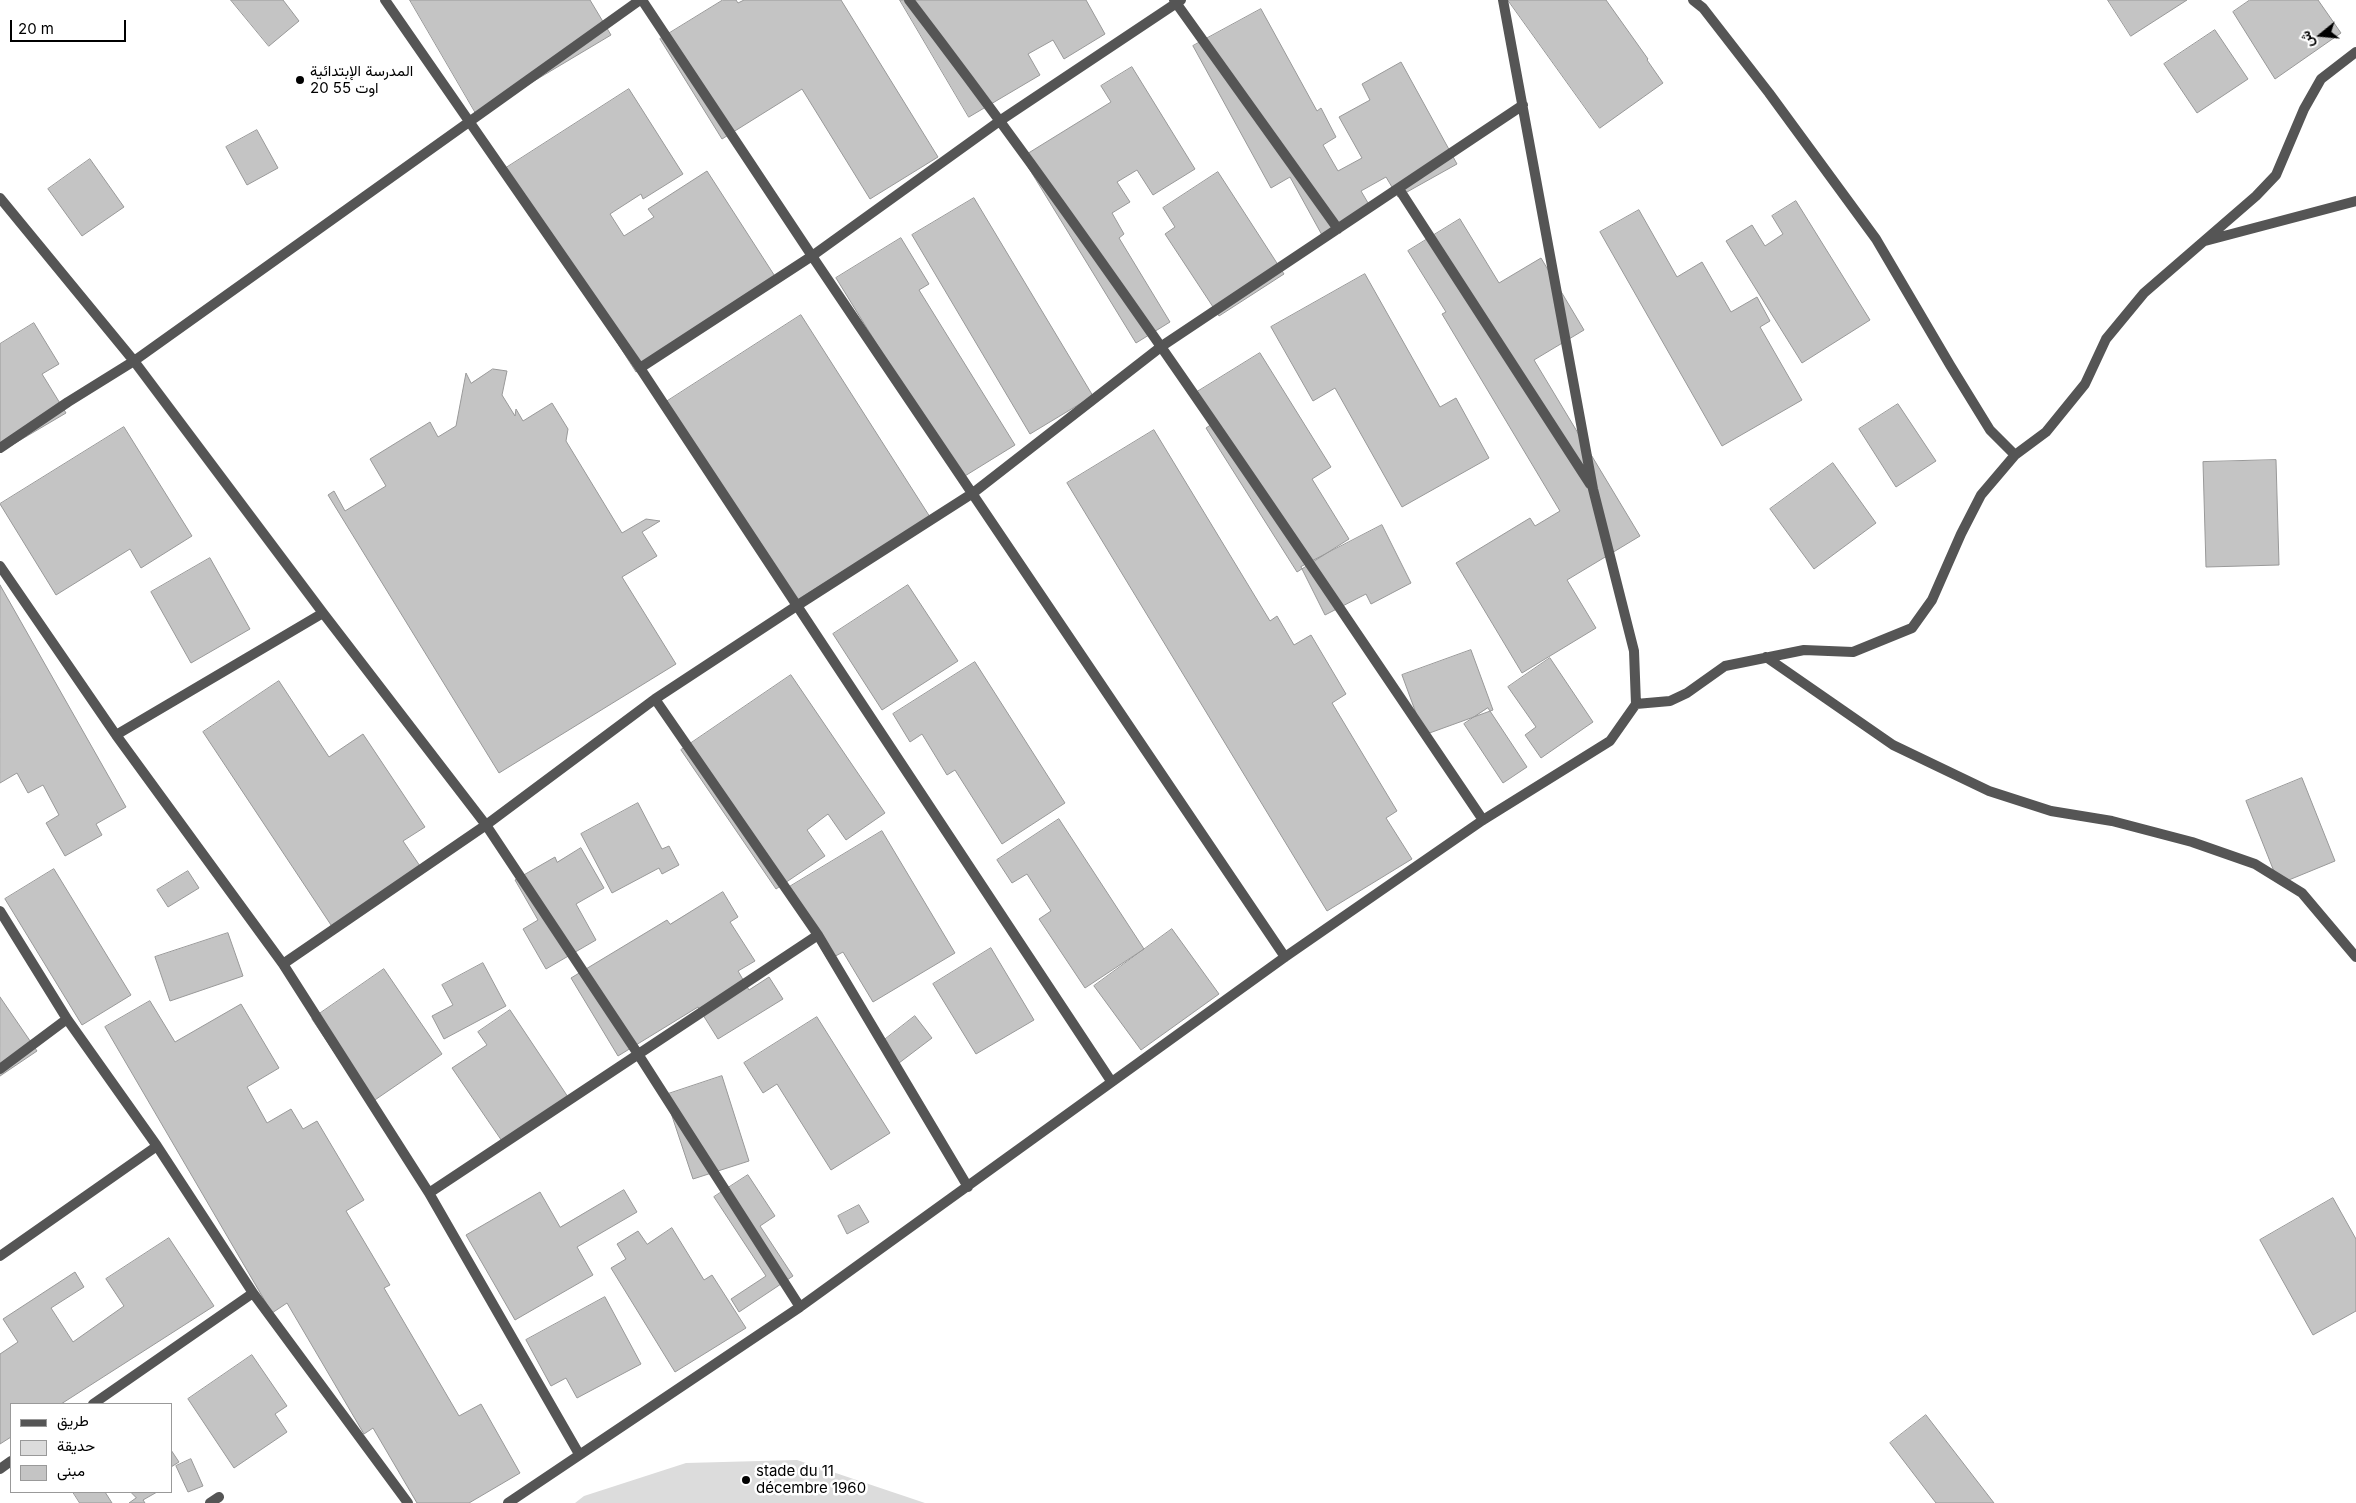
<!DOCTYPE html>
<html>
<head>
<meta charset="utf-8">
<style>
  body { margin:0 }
  #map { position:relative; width:2356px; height:1503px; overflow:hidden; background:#fff; font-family:Inter,Vazirmatn,sans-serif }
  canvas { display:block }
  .legend { position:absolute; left:10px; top:1403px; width:162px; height:90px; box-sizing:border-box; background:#fff; border:1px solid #999; margin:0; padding:6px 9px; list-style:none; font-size:15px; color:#000 }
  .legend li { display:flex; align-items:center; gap:10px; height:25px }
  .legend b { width:25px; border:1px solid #999 }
  .north { position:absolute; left:2296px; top:10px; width:50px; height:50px; -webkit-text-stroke:4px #fff; paint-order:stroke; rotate:253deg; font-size:14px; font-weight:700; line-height:20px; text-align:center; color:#000 }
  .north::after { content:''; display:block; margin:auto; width:18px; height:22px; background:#000; clip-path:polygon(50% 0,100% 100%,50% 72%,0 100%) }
  .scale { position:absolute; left:10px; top:20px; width:116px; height:22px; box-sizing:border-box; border:2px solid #000; border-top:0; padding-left:6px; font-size:15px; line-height:18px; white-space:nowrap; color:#000; -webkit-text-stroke:4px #fff; paint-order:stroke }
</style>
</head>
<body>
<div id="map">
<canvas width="2356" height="1503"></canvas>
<ul class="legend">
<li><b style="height:6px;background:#555"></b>طريق</li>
<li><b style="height:14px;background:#dcdcdc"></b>حديقة</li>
<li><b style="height:14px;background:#c4c4c4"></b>مبنى</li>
</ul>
<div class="north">ش</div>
<div class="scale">20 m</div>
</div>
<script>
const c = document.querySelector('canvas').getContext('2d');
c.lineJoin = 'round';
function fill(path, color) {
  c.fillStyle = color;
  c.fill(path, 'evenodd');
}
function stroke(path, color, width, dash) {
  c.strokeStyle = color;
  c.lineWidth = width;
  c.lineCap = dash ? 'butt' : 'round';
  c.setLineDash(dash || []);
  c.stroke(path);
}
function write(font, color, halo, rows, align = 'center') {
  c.font = font + ' Inter,Vazirmatn,sans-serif';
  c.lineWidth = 5;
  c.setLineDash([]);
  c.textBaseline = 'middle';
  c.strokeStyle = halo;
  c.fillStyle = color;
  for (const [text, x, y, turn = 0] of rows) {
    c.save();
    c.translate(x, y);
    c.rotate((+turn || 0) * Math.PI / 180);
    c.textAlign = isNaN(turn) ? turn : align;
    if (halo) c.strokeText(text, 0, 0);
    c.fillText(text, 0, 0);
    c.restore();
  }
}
fill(new Path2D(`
  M797,1460L925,1503H575L584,1496L686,1463Z`), '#dcdcdc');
const building = new Path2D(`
  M231,0H283L299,21L269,46Z
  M410,0H590L611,35L477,115Z
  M723,0H736L738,3L744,0H841L938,157L870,199L802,89L722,139L660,39Z
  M900,0H1086L1105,34L1064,59L1053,40L1028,54L1040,75L969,117Z
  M1508,0H1606L1648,59L1647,60L1663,83L1600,128Z
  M2108,0H2187L2131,36Z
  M2250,0H2318L2341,33L2275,79L2233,12Z
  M1261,9L1317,111L1321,108L1336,137L1323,145L1338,171L1362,158L1339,117L1370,100L1362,84L1401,62L1457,164L1398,197L1386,177L1361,191L1371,208L1322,235L1290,177L1271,188L1193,46Z
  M2215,30L2248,79L2197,113L2164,64Z
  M1132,67L1195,169L1153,195L1137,170L1117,182L1130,202L1112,213L1124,234L1119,238L1170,322L1136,343L1022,157L1111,102L1101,86Z
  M629,89L683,174L643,199L641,194L610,214L624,236L654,217L648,209L707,171L778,281L636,372L506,168Z
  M257,130L278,168L247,185L226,147Z
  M90,159L124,207L82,236L48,189Z
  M1218,172L1284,274L1219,316L1165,234L1175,227L1163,208Z
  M974,198L1093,396L1030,434L912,235Z
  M1796,201L1870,320L1802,363L1726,241L1752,225L1765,246L1783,234L1772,216Z
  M1639,210L1677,277L1702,262L1731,312L1757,297L1770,321L1760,327L1802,400L1722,446L1600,232Z
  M1460,219L1499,283L1541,258L1584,330L1534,360L1640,536L1567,580L1596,628L1522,673L1456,563L1530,518L1535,526L1560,511L1442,314L1446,312L1408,251Z
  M901,238L929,284L919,290L1015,445L960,479L836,278Z
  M1365,274L1440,407L1456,398L1489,458L1402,507L1335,388L1313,401L1271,327Z
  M801,315L930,517L794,602L666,402Z
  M34,323L59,364L42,374L66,413L0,452V344Z
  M1260,353L1331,467L1312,479L1349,539L1297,572L1206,428L1215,422L1197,392Z
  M493,369L507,371L502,395L515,416L516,409L523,421L552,403L568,429L566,441L622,533L646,519L660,521L642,532L657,556L622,577L676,664L499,773L328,495L334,491L345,511L386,486L370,459L430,422L438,437L456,426L466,373L471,383Z
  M1898,404L1936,461L1896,487L1859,429Z
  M124,427L192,536L141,568L130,549L56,595L0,504Z
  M1154,430L1270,621L1277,616L1294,645L1311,635L1346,694L1332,703L1397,811L1386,818L1412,859L1327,911L1067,483Z
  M2276,460L2279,565L2206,567L2203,462Z
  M1833,463L1876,523L1814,569L1770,509Z
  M1382,525L1411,583L1371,604L1366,594L1325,615L1301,567Z
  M210,558L250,629L191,663L151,592Z
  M0,585L126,807L96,824L102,835L65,856L46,823L59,815L43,785L28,793L17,773L0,783Z
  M908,585L958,661L882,710L833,634Z
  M1471,650L1493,710L1424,735L1402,675Z
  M1550,658L1593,722L1541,758L1525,735L1536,727L1508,687Z
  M975,662L1065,803L1002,844L955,770L947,775L922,734L910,742L893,714Z
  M791,675L885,813L846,840L828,814L807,830L825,856L776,889L681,750Z
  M279,681L329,757L363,734L425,827L403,841L422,869L333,928L203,732Z
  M1488,708L1527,767L1503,783L1464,724Z
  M2302,778L2335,861L2279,884L2246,801Z
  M638,803L662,849L669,846L679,865L662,874L659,868L612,893L581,834Z
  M1059,819L1144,949L1085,988L1039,919L1051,911L1027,874L1012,883L997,860Z
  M882,831L955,953L873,1002L843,952L828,960L786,889Z
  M581,848L604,888L576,904L596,940L546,969L523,929L538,920L515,880L555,857L557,862Z
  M54,869L131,995L82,1025L5,899Z
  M188,871L199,888L168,907L157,890Z
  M723,892L738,917L730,922L755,961L738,971L749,990L769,977L783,999L718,1039L698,1007L618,1056L571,978L667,920L670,924Z
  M1172,929L1219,994L1141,1050L1094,986Z
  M228,933L243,976L170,1001L155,957Z
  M991,948L1034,1020L976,1054L933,984Z
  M483,963L506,1006L444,1039L432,1016L453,1005L442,985Z
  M384,969L442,1054L369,1104L312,1019Z
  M0,997L37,1051L0,1076Z
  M150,1001L175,1042L241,1004L279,1068L247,1087L267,1123L291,1109L303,1129L317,1121L364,1200L346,1211L390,1285L384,1288L459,1416L481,1404L520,1473L469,1503H417L373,1428L364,1434L287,1303L272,1313L105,1027Z
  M510,1010L570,1100L504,1144L452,1068L487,1045L478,1032Z
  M915,1016L932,1038L899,1063L883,1041Z
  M817,1017L890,1133L831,1170L777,1084L763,1093L744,1063Z
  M722,1076L749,1161L693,1179L665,1095Z
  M748,1175L775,1216L760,1226L793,1276L739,1312L731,1299L766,1276L714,1197Z
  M624,1190L637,1212L577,1247L593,1275L515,1320L466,1235L540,1192L560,1227Z
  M2333,1198L2356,1239V1311L2313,1335L2260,1240Z
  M859,1205L869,1222L847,1234L838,1216Z
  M672,1228L704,1280L712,1275L746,1328L675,1372L611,1268L626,1259L617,1244L638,1231L647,1244Z
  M169,1238L214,1306L61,1404H11V1437L0,1444V1354L18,1342L3,1319L75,1272L84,1287L51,1308L73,1342L124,1306L106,1279Z
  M605,1297L641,1364L577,1398L566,1378L551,1386L526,1340Z
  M252,1355L287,1406L275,1414L287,1432L234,1468L188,1399Z
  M1926,1415L1994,1503H1936L1890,1443Z
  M171,1450L179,1462L171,1467Z
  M191,1459L203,1486L188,1492L176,1466Z
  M73,1492H105L112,1503H80Z
  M131,1492H157L143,1500L145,1503H129L136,1498Z`);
fill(building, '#c4c4c4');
stroke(building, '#999', 1);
stroke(new Path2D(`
  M385,0L640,368L1111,1081
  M642,0L812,256L1285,957
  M909,0C1112,265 1296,544 1483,820
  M1174,0L1338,229
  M1693,0L1703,8L1769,93L1876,239L1950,365L1990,430L2015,455
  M1399,189L1590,484
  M0,198L134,361L323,613L486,825L638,1054L800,1307
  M2205,241L2356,201
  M640,368L812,256L1001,120L1181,0
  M0,448L68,402L134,361L640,0
  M0,566L116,735L283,964L486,825L655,699L798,605L973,493L1162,346L1523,105
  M1766,657L1893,745L1989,791L2051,811L2112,821L2192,842L2255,864L2302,893L2356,957
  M655,699L818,935L968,1187
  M1636,704L1670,701L1687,693L1725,666L1804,650L1853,652L1912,628L1932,600L1961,534L1981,495L2015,455L2046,432L2085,384L2106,339L2144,293L2256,196L2276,175L2304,109L2321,79L2356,52
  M116,735L323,613
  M0,911L67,1019L157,1146L0,1256
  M283,964L429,1193
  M0,1069L67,1019
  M157,1146L253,1293
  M93,1404L253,1293L408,1503
  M579,1454L429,1193L818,935
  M0,1469L11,1461
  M210,1503L219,1497
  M508,1503L800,1307L1285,957L1483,820L1610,741L1636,704L1634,651L1593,489L1503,0`), '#555', 10);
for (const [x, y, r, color] of [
  [300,80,5,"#000"],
  [746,1480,5,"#000"]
]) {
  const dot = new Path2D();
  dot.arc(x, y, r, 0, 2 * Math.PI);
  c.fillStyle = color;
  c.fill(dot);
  stroke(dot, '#fff', 2);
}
write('15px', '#000', '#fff', [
  ["المدرسة الإبتدائية",310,71],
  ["20 اوت 55",310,88],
  ["stade du 11",756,1471],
  ["décembre 1960",756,1488]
], 'left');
</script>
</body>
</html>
